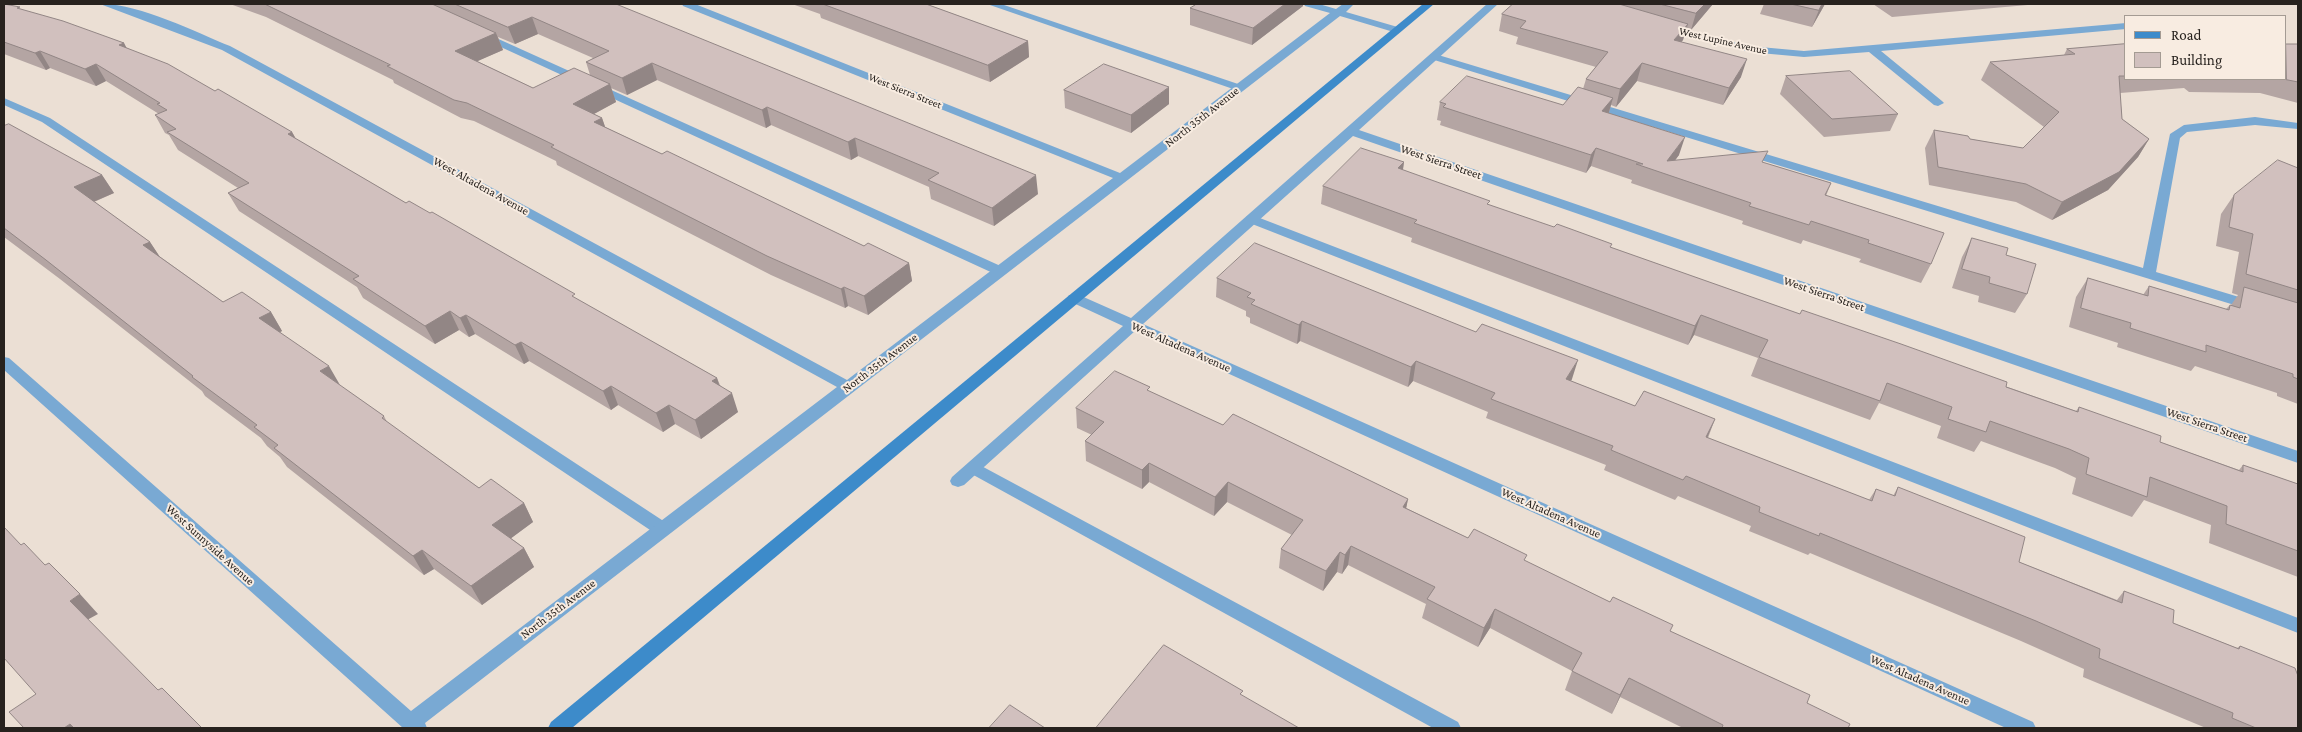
<!DOCTYPE html>
<html>
<head>
<meta charset="utf-8">
<style>
  body { margin:0 }
  #map { position:relative; width:2302px; height:732px; overflow:hidden; background:#ebdfd4; font-family:"Crimson Pro",serif }
  canvas { display:block }
  .frame { position:absolute; inset:0; border:5px solid #27221e; pointer-events:none }
  .legend { position:absolute; left:2124px; top:15px; width:162px; height:65px; box-sizing:border-box; background:#f8ece1; border:1px solid #a49b93; margin:0; padding:6px 9px; list-style:none; font-size:15px; color:#27221e }
  .legend li { display:flex; align-items:center; gap:10px; height:25px }
  .legend b { width:25px; border:1px solid #a49b93 }
</style>
</head>
<body>
<div id="map">
<canvas width="2302" height="732"></canvas>
<div class="frame"></div>
<ul class="legend">
<li><b style="height:6px;background:#3d8bca"></b>Road</li>
<li><b style="height:14px;background:#d1c0be"></b>Building</li>
</ul>
</div>
<script>
const c = document.querySelector('canvas').getContext('2d');
c.lineJoin = 'round';
function fill(path, color) {
  c.fillStyle = color;
  c.fill(path, 'evenodd');
}
function stroke(path, color, width, dash) {
  c.strokeStyle = color;
  c.lineWidth = width;
  c.lineCap = dash ? 'butt' : 'round';
  c.setLineDash(dash || []);
  c.stroke(path);
}
function write(font, color, halo, rows, align = 'center') {
  c.font = font + ' "Crimson Pro",serif';
  c.lineWidth = 4;
  c.setLineDash([]);
  c.textBaseline = 'middle';
  c.strokeStyle = halo;
  c.fillStyle = color;
  for (const [text, x, y, turn = 0] of rows) {
    c.save();
    c.translate(x, y);
    c.rotate((+turn || 0) * Math.PI / 180);
    c.textAlign = isNaN(turn) ? turn : align;
    if (halo) c.strokeText(text, 0, 0);
    c.fillText(text, 0, 0);
    c.restore();
  }
}
fill(new Path2D(`
  M987,4H1001L1244,86L1246,88L1240,91L1236,90Z
  M483,32L1005,268L1007,271L1005,274H995L479,37V33Z
  M1435,54L2143,268L2170,134L2184,125L2255,117L2298,123V129L2255,125L2187,132L2180,138L2156,272L2259,303L2261,306L2259,309L2254,311L1431,59L1430,57Z
  M4,98L50,118L668,524L671,529L668,534L662,536L656,534L42,122L4,105Z
  M1252,215L2298,618V633L1247,222L1245,219L1247,216Z
  M974,462L1458,722L1461,728H1433L968,472L966,468L968,464Z`), '#79a9d3');
fill(new Path2D(`
  M100,4C135,2 196,32 230,46L847,380L1113,178L683,6L682,4H695L1120,173L1330,13L1305,6L1304,4H1319L1336,9L1343,4H1354L1346,12L1401,28L1402,30L1397,33L1340,16L425,723L427,728H403L4,370V357L9,358L411,711L837,387L222,50Z
  M1487,4H1498L1359,130L2298,451V463L1353,136L1143,324L2033,722L2036,728H2006L1135,331L964,485L958,487L952,485L950,481L952,477L1123,326L1069,301L1067,298L1069,295H1079L1131,318Z
  M2126,23V29L1881,51L1942,101L1944,103L1938,106L1934,105L1869,52L1804,57L1749,52L1661,30L1660,28L1665,25L1749,46L1804,51Z`), '#79a9d3');
fill(new Path2D(`
  M1423,4H1434L572,728H548L551,722Z`), '#3d8bca');
fill(new Path2D(`
  M4,4L124,43L126,48L215,91L292,132L296,139L406,203L717,378L720,385L738,412L701,439L675,424L663,432L618,405L611,410L529,361L524,364L475,334L469,337L459,330L435,344L363,298L357,287L239,211L228,193L238,188L178,150L169,135L165,133L155,115L159,114L106,81L96,86L50,68L46,70L4,54Z
  M230,4H616L1038,194L994,226L931,199L929,187L858,156L851,160L771,125L766,128L657,80L627,95L611,88L616,102L594,114L602,118L605,127L662,154L864,246L909,263L912,281L868,315L848,306L845,308L771,275L557,165L556,161L474,121L461,118L394,83L393,80L266,17ZM538,34L593,58L586,62L590,75L533,88L477,61L503,50L498,37L515,44Z
  M792,4H926L1028,41L1029,57L990,82L821,18L820,14Z
  M1195,4H1303V6L1252,45L1190,25V8L1195,5Z
  M1513,4H1713L1691,30L1686,29L1683,40L1681,42L1741,77L1723,105L1637,81L1616,107L1611,105L1609,113L1679,155L1675,160L1764,163L1831,183L1826,196L1931,264L1921,283L1859,262L1861,259L1803,240L1801,244L1742,224L1743,221L1631,183L1632,180L1591,166L1586,173L1440,125L1441,121L1437,120L1440,102L1563,105L1583,89L1586,79L1596,67L1516,44L1518,37L1499,31L1502,14Z
  M1764,4H1825L1812,27L1760,14Z
  M1873,4H2039L1892,17Z
  M2126,44V79H2286L2298,44V103L2260,93L2189,92L2184,88L2120,93L2122,119L2149,139L2138,157L2108,190L2052,220L2016,202L1929,185L1925,148L1934,130L1970,139L2023,148L2044,127L1981,80L1990,62L2064,55L2067,49Z
  M1786,76L1898,114L1890,131L1824,137L1780,94Z
  M1064,90L1169,104L1131,133L1065,108Z
  M4,126L102,175L114,193L94,202L150,242L159,256L223,302L271,312L282,331L280,332L339,385L384,416L387,422L479,488L524,503L533,522L511,538L524,548L534,567L482,605L434,569L424,575L287,467L280,457L267,446L261,438L205,396L202,391L60,279L4,237Z
  M1404,162L1403,170L1489,205L2076,411L2079,407L2160,442L2239,470L2243,465L2298,484V577L2209,543L2211,525L2144,500L2132,517L2072,494L2076,478L2055,468L1981,441L1974,452L1937,438L1941,426L1879,403L1870,420L1751,376L1758,358L1694,335L1688,345L1411,242L1412,238L1321,204L1323,186Z
  M2298,168V404L2277,396V393L2195,366L2191,371L2117,347L2118,343L2069,327L2076,297L2088,278L2143,295L2149,286L2226,309L2230,305H2231L2238,295L2232,293L2239,252L2216,246L2221,214L2234,195Z
  M1972,238L2006,255L2027,294L2015,313L1978,302L1979,296L1952,288L1962,257Z
  M1217,278L1572,379L1571,381L1635,406L1715,419L1708,438L1869,500L1876,489L1893,496L1898,487L2019,562L2117,600L2124,591L2173,623L2237,648L2240,646L2298,728H2206L2083,677L2084,669L2021,641L1810,553L1808,555L1749,531L1751,526L1678,496L1675,500L1604,470L1606,465L1486,418L1488,412L1413,381L1408,387L1300,341L1297,344L1250,323V318L1246,316V311L1216,297Z
  M1150,392L1223,425L1408,499L1406,508L1468,538L1525,561L1670,631L1807,703L1848,728H1683L1620,697L1612,714L1565,690L1572,671L1490,628L1478,647L1422,618L1426,604L1348,565L1342,574L1337,572L1323,591L1279,568L1281,549L1292,535L1227,502L1214,516L1149,482L1142,489L1086,461L1085,441L1092,435L1077,428L1076,408Z`), '#b4a5a3');
fill(new Path2D(`
  M1285,4H1303V6L1252,45L1253,28Z
  M1705,4H1713L1691,30L1696,13Z
  M1822,4H1825L1812,27L1819,10Z
  M532,17L538,34L515,44L508,27Z
  M1688,24L1683,40L1669,57L1674,40Z
  M496,33L503,50L462,68L455,51Z
  M1028,41L1029,57L990,82L988,65Z
  M124,43L133,60L119,45Z
  M40,51L50,68L46,70L35,53Z
  M1747,59L1741,77L1723,105L1729,88Z
  M652,63L657,80L627,95L622,78Z
  M1642,63L1637,81L1616,107L1620,89Z
  M96,64L106,81L96,86L85,69Z
  M610,84L616,102L579,122L573,104Z
  M1169,87V104L1131,133V115Z
  M1613,98L1608,115L1602,111Z
  M767,107L771,125L766,128L762,110Z
  M602,118L608,135L594,122Z
  M292,132L302,150L288,134Z
  M1685,137L1679,155L1665,174L1667,161Z
  M855,138L858,156L851,160L848,142Z
  M2149,139L2138,157L2108,190L2052,220L2062,202Z
  M1596,148L1591,166L1586,173L1591,155Z
  M1404,162L1401,181L1398,168Z
  M102,175L114,193L86,205L74,187Z
  M1036,175L1038,194L994,226L992,208Z
  M150,242L162,260L143,245Z
  M909,263L912,281L868,315L864,296Z
  M844,287L848,306L845,308L841,289Z
  M450,311L459,330L435,344L425,326Z
  M271,312L282,331L271,337L259,318Z
  M466,315L475,334L469,337L460,318Z
  M1701,315L1694,335L1688,345L1695,326Z
  M1302,321L1300,341L1297,344L1299,325Z
  M521,342L529,361L524,364L515,345Z
  M1578,360L1572,379L1560,398L1566,379Z
  M1416,361L1413,381L1408,387L1411,367Z
  M329,366L340,385L320,371Z
  M717,378L723,397L712,381Z
  M611,386L618,405L611,410L603,391Z
  M732,393L738,412L701,439L695,420Z
  M669,405L675,424L663,432L656,413Z
  M1715,419L1707,438L1706,437Z
  M1149,463V482L1142,489V470Z
  M1228,482L1227,502L1214,516L1215,497Z
  M1408,499L1404,519L1403,507Z
  M524,503L533,522L502,545L492,525Z
  M1351,546L1348,565L1342,574L1345,555Z
  M524,548L534,567L482,605L471,586Z
  M422,550L434,569L424,575L413,556Z
  M1340,552L1337,572L1323,591L1326,571Z
  M80,594L98,614L87,620L70,601Z
  M1495,609L1490,628L1478,647L1484,628Z
  M1629,678L1620,697L1612,714L1620,695Z
  M70,724L75,728H64Z`), '#928685');
const building = new Path2D(`
  M4,4L20,7L17,8L63,21L124,43L119,45L168,64L215,91L218,89L292,132L288,134L406,203L409,201L430,213L432,212L575,294L572,296L717,378L712,381L732,393L695,420L669,405L656,413L611,386L603,391L521,342L515,345L466,315L460,318L450,311L425,326L353,279L359,276L228,193L249,183L167,132L176,129L155,115L167,110L157,104L160,103L96,64L85,69L40,51L35,53L4,42Z
  M265,4H432L496,33L455,51L533,88L574,68L610,84L573,104L602,118L594,122L662,154L667,151L864,246L868,243L909,263L864,296L844,287L841,289L767,256L551,147L554,145L467,103L454,100L387,66L390,65Z
  M455,4H616L1036,175L992,208L928,180L939,173L855,138L848,142L767,107L762,110L652,63L622,78L586,62L609,51L532,17L508,27Z
  M823,4H926L1028,41L988,65Z
  M1195,4H1285L1253,28L1190,8L1195,5Z
  M1513,4H1619L1688,24L1674,40L1747,59L1729,88L1642,63L1620,89L1586,79L1608,52L1520,28L1526,21L1502,14Z
  M1660,4H1705L1696,13Z
  M1791,4H1822L1819,10Z
  M2126,44V76H2119L2122,119L2149,139L2119,172L2062,202L2026,184L1938,167L1934,130L1968,136L1970,139L2023,148L2059,112L1990,62L2075,54L2067,49Z
  M2286,44H2298V82L2283,79H2286Z
  M1104,64L1169,87L1131,115L1064,90Z
  M1850,71L1898,114L1832,119L1786,76Z
  M1467,76L1563,105L1578,87L1613,98L1602,111L1685,137L1667,161L1768,151L1762,162L1831,183L1825,195L1944,233L1931,264L1868,243L1869,240L1811,221L1809,225L1749,206L1751,203L1636,164H1643L1596,148L1591,155L1443,107L1446,104L1440,102Z
  M9,124L102,175L74,187L150,242L143,245L223,302L242,292L271,312L259,318L329,366L320,371L384,416L382,418L479,488L491,479L524,503L492,525L524,548L471,586L422,550L413,556L274,448L278,445L254,427L257,425L192,377L193,376L46,260L4,228V126Z
  M1361,148L1404,162L1398,168L1490,201L1487,204L1554,227L1557,224L1612,244L1610,247L1800,314L1802,310L1901,344L2007,382L2006,387L2078,412L2079,407L2161,436L2160,442L2243,472V465L2298,484V551L2226,524L2227,506L2150,477L2147,497L2086,474L2089,458L2069,449L1990,421L1986,432L1948,419L1952,407L1887,383L1880,401L1759,357L1768,340L1701,315L1695,326L1414,223L1417,220L1323,186Z
  M2278,160L2298,168V290L2246,274L2253,234L2229,227L2234,195Z
  M1972,238L2008,248L2006,255L2036,264L2027,294L1989,283L1990,277L1962,269Z
  M1255,243L1476,332L1482,324L1578,360L1566,379L1635,406L1644,391L1715,419L1706,437L1872,501L1876,489L1895,496L1898,487L2025,537L2019,562L2122,603L2124,591L2174,610L2173,623L2239,649L2240,646L2295,668L2298,676V728H2256L2232,718L2233,713L2099,658L2100,649L2036,621L1820,533L1819,536L1759,512L1760,507L1686,476L1683,480L1611,450L1613,446L1491,399L1495,393L1416,361L1411,367L1302,321L1299,325L1251,304L1255,300L1247,297L1251,293L1217,278Z
  M2088,278L2148,296L2149,286L2229,310L2230,305L2240,308L2244,287L2298,303V379L2293,377V374L2206,345V352L2130,328L2131,323L2081,308Z
  M1115,371L1150,387L1147,390L1223,425L1233,414L1408,499L1403,507L1468,538L1474,529L1527,555L1524,560L1610,602L1613,597L1673,625L1670,631L1810,695L1807,703L1850,724L1848,728H1722L1723,725L1629,678L1620,695L1572,671L1582,653L1495,609L1484,628L1427,599L1435,587L1351,546L1345,555L1340,552L1326,571L1281,549L1303,520L1228,482L1215,497L1149,463L1142,470L1085,441L1104,422L1076,408Z
  M4,527L21,545L24,543L45,565L49,563L80,594L70,601L158,690L162,688L202,728H74L70,724L64,728H24L9,712L36,694L4,658Z
  M1164,645L1243,691L1240,694L1299,728H1096Z
  M1010,705L1045,728H989Z`);
fill(building, '#d1c0be');
stroke(building, '#928685', 1);
write('11px', '#27221e', '#f8ece1', [
  ["West Lupine Avenue",1723,41,13],
  ["West Sierra Street",905,91,22]
]);
write('12px', '#27221e', '#f8ece1', [
  ["North 35th Avenue",1202,117,-38],
  ["West Sierra Street",1441,162,19],
  ["West Altadena Avenue",481,186,29],
  ["West Sierra Street",1824,294,19],
  ["West Altadena Avenue",1181,347,24],
  ["North 35th Avenue",880,363,-37],
  ["West Sierra Street",2207,425,19],
  ["West Altadena Avenue",1551,513,24],
  ["West Sunnyside Avenue",210,545,42],
  ["North 35th Avenue",558,609,-37],
  ["West Altadena Avenue",1920,680,24]
]);
</script>
</body>
</html>
